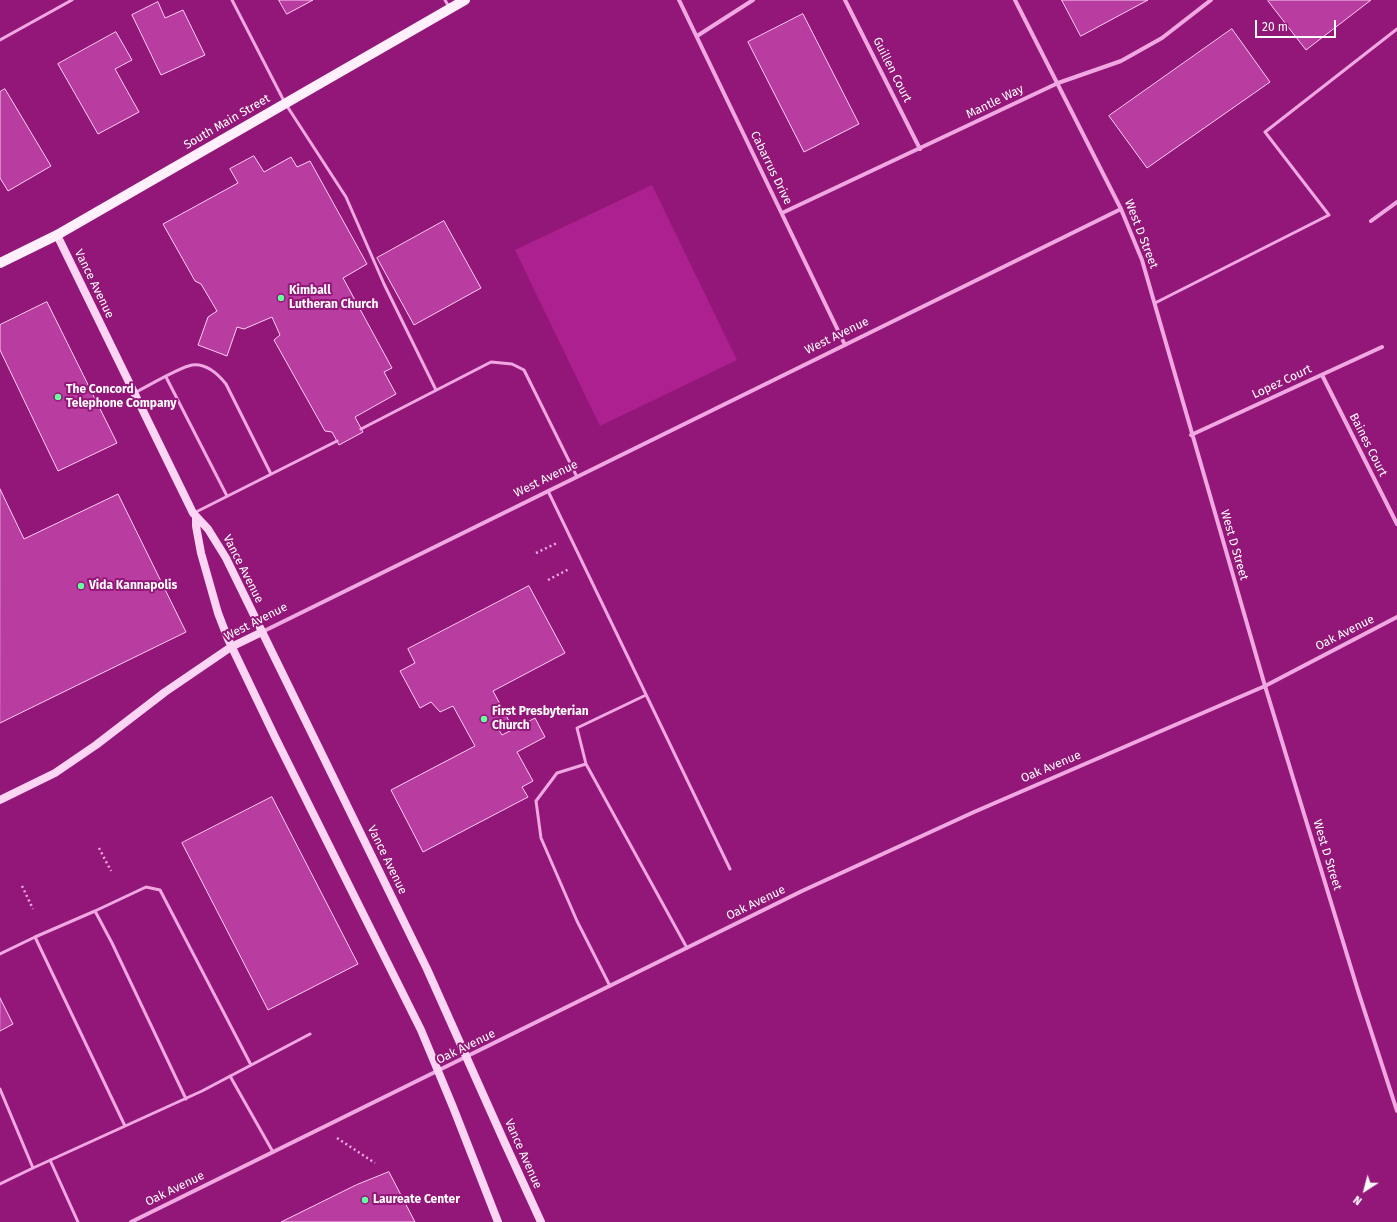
<!DOCTYPE html>
<html>
<head>
<meta charset="utf-8">
<style>
  body { margin:0 }
  #map { position:relative; width:1397px; height:1222px; overflow:hidden; background:#931778; font-family:"Fira Sans",sans-serif }
  canvas { display:block }
  .north { position:absolute; left:1345px; top:1170px; width:40px; height:40px; -webkit-text-stroke:3px #931778; paint-order:stroke; rotate:216deg; font-size:11px; font-weight:700; line-height:16px; text-align:center; color:#fff }
  .north::after { content:''; display:block; margin:auto; width:14px; height:18px; background:#fff; clip-path:polygon(50% 0,100% 100%,50% 72%,0 100%) }
  .scale { position:absolute; left:1255px; top:20px; width:81px; height:18px; box-sizing:border-box; border:2px solid #fff; border-top:0; padding-left:5px; font-size:12px; line-height:14px; white-space:nowrap; color:#fff; -webkit-text-stroke:3px #931778; paint-order:stroke }
</style>
</head>
<body>
<div id="map">
<canvas width="1397" height="1222"></canvas>
<div class="north">N</div>
<div class="scale">20 m</div>
</div>
<script>
const c = document.querySelector('canvas').getContext('2d');
c.lineJoin = 'round';
function fill(path, color) {
  c.fillStyle = color;
  c.fill(path, 'evenodd');
}
function stroke(path, color, width, dash) {
  c.strokeStyle = color;
  c.lineWidth = width;
  c.lineCap = dash ? 'butt' : 'round';
  c.setLineDash(dash || []);
  c.stroke(path);
}
function write(font, color, halo, rows, align = 'center') {
  c.font = font + ' "Fira Sans",sans-serif';
  c.lineWidth = 4;
  c.setLineDash([]);
  c.textBaseline = 'middle';
  c.strokeStyle = halo;
  c.fillStyle = color;
  for (const [text, x, y, turn = 0] of rows) {
    c.save();
    c.translate(x, y);
    c.rotate((+turn || 0) * Math.PI / 180);
    c.textAlign = isNaN(turn) ? turn : align;
    if (halo) c.strokeText(text, 0, 0);
    c.fillText(text, 0, 0);
    c.restore();
  }
}
fill(new Path2D(`
  M652,185L737,360L600,426L515,250Z`), '#ac2090');
const building = new Path2D(`
  M279,0H313L287,14Z
  M1062,0H1148L1081,36Z
  M1269,0H1371L1306,50L1268,1Z
  M158,2L165,18L183,10L205,55L161,75L132,15Z
  M803,14L859,124L804,152L748,42Z
  M1232,29L1270,82L1147,168L1109,116Z
  M116,32L132,60L115,69L139,112L98,134L58,64Z
  M5,89L51,166L8,191L0,178V92Z
  M254,156L264,172L291,157L297,167L310,161L367,264L343,278L392,368L384,372L396,394L355,417L363,432L339,445L332,432L325,431L274,340L280,335L272,317L244,329L237,327L227,356L198,345L208,317L217,311L201,284L195,281L163,224L238,183L230,169Z
  M444,221L481,288L414,325L377,258Z
  M47,302L117,443L58,471L0,350V325Z
  M0,489L24,539L118,494L186,632L0,723Z
  M529,586L565,653L493,691L509,721L497,727L502,735L535,718L545,737L517,752L533,781L522,787L528,797L423,852L391,790L475,746L453,706L440,712L431,702L420,708L400,671L415,663L408,649Z
  M272,797L358,964L268,1010L182,843Z
  M0,998L13,1024L0,1031Z
  M389,1172L415,1222H281L356,1185Z`);
fill(building, '#b93ca0');
stroke(building, '#fbcef2', 1);
stroke(new Path2D(`
  M536,553L557,543
  M548,580L569,569
  M99,848L111,871
  M22,886L33,909
  M337,1138L375,1163`), '#f0a7e2', 2.5, [2, 3]);
stroke(new Path2D(`
  M232,0L285,103L346,197L384,284L436,390
  M445,0L449,7
  M0,40L72,0
  M1155,303L1329,215L1265,132L1397,29
  M166,377L227,496
  M136,392C148,386 180,367 192,365C206,363 218,374 226,384L271,474
  M361,429L491,362L512,364L524,370L577,477
  M548,491L730,869
  M194,513L337,441
  M586,764L577,728L646,695
  M95,911L35,937L125,1126
  M0,954L35,937
  M610,986L577,921L541,838L536,801L557,773L586,764L687,948
  M230,1076L273,1152
  M0,1089L33,1168L0,1184
  M186,1099L112,943L95,911L146,887L160,890L251,1065
  M50,1160L78,1222
  M33,1168L202,1091L310,1034`), '#f0a7e2', 3);
stroke(new Path2D(`
  M679,0L845,345
  M845,0L920,149
  M1015,0L1121,209L1142,260L1265,686L1359,994L1397,1111
  M697,36L753,0
  M782,213L1058,83L1121,61L1162,38L1211,0
  M1371,221L1397,202
  M1322,375L1397,524
  M1191,435L1382,347
  M262,632L1121,209
  M131,1222L802,891L974,812L1265,686L1397,617`), '#f0a7e2', 4);
stroke(new Path2D(`
  M57,235L193,513L208,529L226,558L427,969L503,1139L541,1222
  M196,517V526L201,553L218,613L228,639L275,737L421,1030L453,1107L498,1222
  M0,800L55,773L96,745L165,692L231,647L262,632`), '#fbd5f3', 8);
stroke(new Path2D(`
  M0,263L57,235L465,0`), '#fff0fb', 10);
for (const [x, y, r, color] of [
  [281,298,4,"#66ff9d"],
  [58,397,4,"#66ff9d"],
  [81,586,4,"#66ff9d"],
  [484,719,4,"#66ff9d"],
  [365,1200,4,"#66ff9d"]
]) {
  const dot = new Path2D();
  dot.arc(x, y, r, 0, 2 * Math.PI);
  c.fillStyle = color;
  c.fill(dot);
  stroke(dot, '#931778', 1.5);
}
write('12px', '#fff', '#931778', [
  ["Guillen Court",892,70,63],
  ["Mantle Way",995,102,-26],
  ["South Main Street",227,122,-30],
  ["Cabarrus Drive",771,168,64],
  ["West D Street",1141,234,69],
  ["Vance Avenue",94,284,64],
  ["West Avenue",837,336,-26],
  ["Lopez Court",1282,382,-25],
  ["Baines Court",1368,445,63],
  ["West Avenue",546,479,-26],
  ["West D Street",1234,545,74],
  ["Vance Avenue",243,569,63],
  ["West Avenue",256,622,-27],
  ["Oak Avenue",1345,633,-27],
  ["Oak Avenue",1051,767,-23],
  ["West D Street",1327,855,73],
  ["Vance Avenue",387,860,64],
  ["Oak Avenue",756,903,-26],
  ["Oak Avenue",466,1047,-26],
  ["Vance Avenue",523,1154,66],
  ["Oak Avenue",175,1189,-26]
]);
write('bold 12px', '#fff', '#931778', [
  ["Kimball",289,291],
  ["Lutheran Church",289,305],
  ["The Concord",66,390],
  ["Telephone Company",66,404],
  ["Vida Kannapolis",89,586],
  ["First Presbyterian",492,712],
  ["Church",492,726],
  ["Laureate Center",373,1200]
], 'left');
</script>
</body>
</html>
